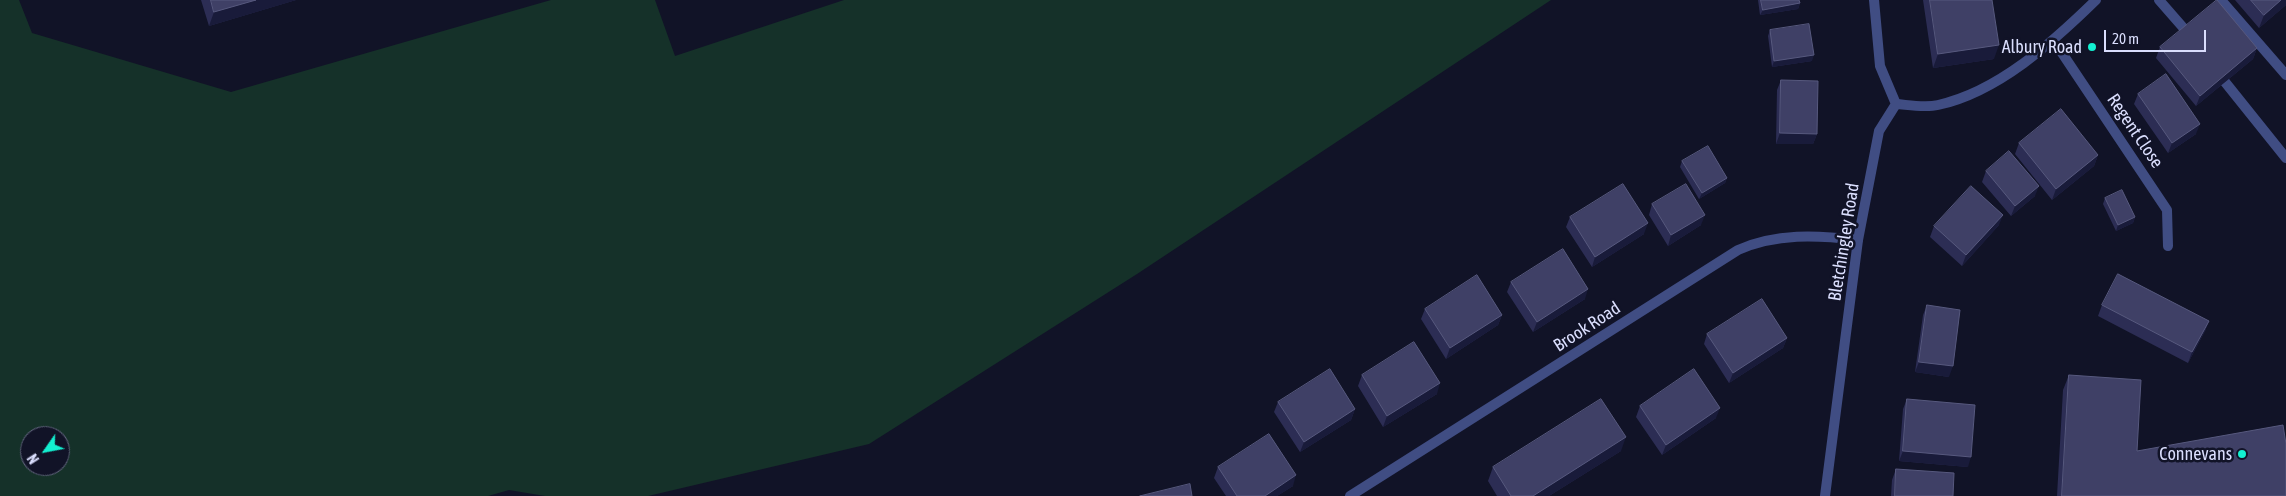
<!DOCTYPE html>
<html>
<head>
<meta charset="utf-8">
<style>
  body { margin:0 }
  #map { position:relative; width:2286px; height:496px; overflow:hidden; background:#111327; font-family:"Asap Condensed",sans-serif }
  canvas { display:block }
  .north { position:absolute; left:20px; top:426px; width:50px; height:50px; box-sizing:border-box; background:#111327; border:1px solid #61647d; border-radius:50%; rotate:237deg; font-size:14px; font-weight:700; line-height:20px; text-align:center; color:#dadefd }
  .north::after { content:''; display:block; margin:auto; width:18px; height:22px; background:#13f0d1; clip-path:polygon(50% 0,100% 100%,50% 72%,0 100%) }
  .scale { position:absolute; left:2104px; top:30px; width:102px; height:22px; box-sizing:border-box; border:2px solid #dadefd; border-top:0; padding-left:6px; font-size:15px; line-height:18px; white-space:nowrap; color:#dadefd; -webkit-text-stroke:4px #111327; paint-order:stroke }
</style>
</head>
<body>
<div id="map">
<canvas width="2286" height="496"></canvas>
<div class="north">N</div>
<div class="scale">20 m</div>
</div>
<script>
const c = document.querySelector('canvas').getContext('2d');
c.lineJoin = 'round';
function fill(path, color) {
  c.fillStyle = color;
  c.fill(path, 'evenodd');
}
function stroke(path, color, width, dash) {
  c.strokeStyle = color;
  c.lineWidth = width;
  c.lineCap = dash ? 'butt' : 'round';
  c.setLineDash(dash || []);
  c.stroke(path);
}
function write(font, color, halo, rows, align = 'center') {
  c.font = font + ' "Asap Condensed",sans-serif';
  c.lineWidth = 5;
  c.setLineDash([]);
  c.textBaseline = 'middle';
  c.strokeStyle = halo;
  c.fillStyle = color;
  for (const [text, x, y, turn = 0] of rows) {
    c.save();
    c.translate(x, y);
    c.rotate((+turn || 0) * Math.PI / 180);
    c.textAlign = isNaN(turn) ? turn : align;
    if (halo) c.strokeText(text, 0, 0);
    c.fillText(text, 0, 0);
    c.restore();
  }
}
fill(new Path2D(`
  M0,0H19L32,33L231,92L551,0H655L675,56L844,0H1551L1137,274L869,444L648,496H545L509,490L488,496H0ZM30,436H60V466H30Z`), '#153129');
stroke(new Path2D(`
  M2159,0L2187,32
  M2221,0L2286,75
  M2225,82L2286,158`), '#404d83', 10);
stroke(new Path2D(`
  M2054,41L2167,210L2168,246
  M1896,104C1909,105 1925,108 1938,105C1998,92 2053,42 2096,0
  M1350,496L1738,250C1776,233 1817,235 1858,240`), '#404d83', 10);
stroke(new Path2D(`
  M1825,496L1858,240L1879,131L1896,104L1880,66L1874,0`), '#404d83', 10);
fill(new Path2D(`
  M201,0H296L209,26Z
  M1758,0H1799L1800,3L1798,9L1760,15Z
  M1923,0H1992L1994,59L1933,68Z
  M2235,0H2286V5L2259,28Z
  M1770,30L1812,61L1772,67L1768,36Z
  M2160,47L2257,48L2253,59L2196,106L2156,58Z
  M1781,80L1817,134L1813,144H1776L1777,90Z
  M2138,94L2196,134L2168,153L2134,104Z
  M2019,143L2098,155L2094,166L2052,200L2015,154Z
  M1682,161L1727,178L1725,183L1699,199L1680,167Z
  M1986,171L2035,196L2011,216L1982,182Z
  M2105,198L2135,217L2133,223L2116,231L2103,204Z
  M1652,204L1701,225L1668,246L1649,215Z
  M1570,217L1644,234L1592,267L1566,227Z
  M1999,225L1962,266L1930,237L1934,226Z
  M1511,282L1585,299L1533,332L1507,292Z
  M1927,305L1949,377L1915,372L1923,315Z
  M2102,305L2209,321L2205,331L2188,363L2098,316Z
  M1425,309L1502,315L1498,325L1446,359L1421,319Z
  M1707,334L1787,338L1783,348L1729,383L1704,344Z
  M1362,375L1437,394L1383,427L1358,386Z
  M2069,375L2137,451L2286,496H2057L2063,390Z
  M1907,399L1968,467L1899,461L1903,409Z
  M1278,402L1355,409L1351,420L1300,452L1274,412Z
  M1640,406L1716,418L1662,455L1636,417Z
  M1621,451L1549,496H1497L1488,481L1493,467Z
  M1218,467L1293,486L1277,496H1226L1214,478Z
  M1896,469L1953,496H1891L1892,480Z`), '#2c2d54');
fill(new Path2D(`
  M256,0H296L209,26L214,12Z
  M2281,0H2286V5L2259,28L2264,15Z
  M1800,3L1798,9L1760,15L1763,10Z
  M1999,45L1994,59L1933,68L1938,54Z
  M2257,48L2253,59L2196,106L2200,96Z
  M1814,55L1812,61L1772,67L1774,61Z
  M2200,124L2196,134L2168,153L2172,143Z
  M1780,133L1817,134L1813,144H1776Z
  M2098,155L2094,166L2052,200L2056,189Z
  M1727,178L1725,183L1699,199L1702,193Z
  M2039,186L2035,196L2011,216L2015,206Z
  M1705,215L1701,225L1668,246L1671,235Z
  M2003,215L1999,225L1962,266L1966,255Z
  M2135,217L2133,223L2116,231L2118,225Z
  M1648,223L1644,234L1592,267L1595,257Z
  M1588,289L1585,299L1533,332L1537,322Z
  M1502,315L1498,325L1446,359L1450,348Z
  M2209,321L2205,331L2188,363L2192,352Z
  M1787,338L1783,348L1729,383L1733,373Z
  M1919,362L1953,366L1949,377L1915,372Z
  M1440,383L1437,394L1383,427L1387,416Z
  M1720,408L1716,418L1662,455L1666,445Z
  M1355,409L1351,420L1300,452L1304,442Z
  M1626,437L1621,451L1549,496H1533Z
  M1903,451L1971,457L1968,467L1899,461Z
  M1296,475L1293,486L1277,496H1265Z`), '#191b3a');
const building = new Path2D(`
  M211,0H256L214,12Z
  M1761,0H1799L1800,3L1763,10Z
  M1930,0H1992L1999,45L1938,54Z
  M2217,0L2257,48L2200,96L2160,47Z
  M2251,0H2281L2264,15Z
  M1809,24L1814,55L1774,61L1770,30Z
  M2166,74L2200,124L2172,143L2138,94Z
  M1781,80L1818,81L1817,134L1780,133Z
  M2061,109L2098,155L2056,189L2019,143Z
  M1708,146L1727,178L1702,193L1682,161Z
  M2009,151L2039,186L2015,206L1986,171Z
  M1623,184L1648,223L1595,257L1570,217Z
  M1686,184L1705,215L1671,235L1652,204Z
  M1971,186L2003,215L1966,255L1934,226Z
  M2122,190L2135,217L2118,225L2105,198Z
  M1563,249L1588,289L1537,322L1511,282Z
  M2118,274L2209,321L2192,352L2102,305Z
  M1477,275L1502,315L1450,348L1425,309Z
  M1762,299L1787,338L1733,373L1707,334Z
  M1927,305L1960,310L1953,366L1919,362Z
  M1414,342L1440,383L1387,416L1362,375Z
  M1330,369L1355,409L1304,442L1278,402Z
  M1694,369L1720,408L1666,445L1640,406Z
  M2069,375L2141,380L2137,451L2283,425L2286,444V496H2062Z
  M1601,399L1626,437L1533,496H1511L1493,467Z
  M1907,399L1975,405L1971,457L1903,451Z
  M1269,434L1296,475L1265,496H1237L1218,467Z
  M1896,469L1954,473L1953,496H1895Z
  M1190,484L1192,496H1140Z`);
fill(building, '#3f4066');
stroke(building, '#57597e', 1);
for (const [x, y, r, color] of [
  [2092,47,5,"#13f0d1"],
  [2242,454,5,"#13f0d1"]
]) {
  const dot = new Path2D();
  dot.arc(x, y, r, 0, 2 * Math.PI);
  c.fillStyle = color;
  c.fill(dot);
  stroke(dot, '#111327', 2);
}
write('18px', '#dadefd', '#111327', [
  ["Albury Road",2082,47],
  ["Connevans",2232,454]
], 'right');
write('18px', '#dadefd', '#111327', [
  ["Regent Close",2135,131,56],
  ["Bletchingley Road",1844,242,-81],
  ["Brook Road",1587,327,-33]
]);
</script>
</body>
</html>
